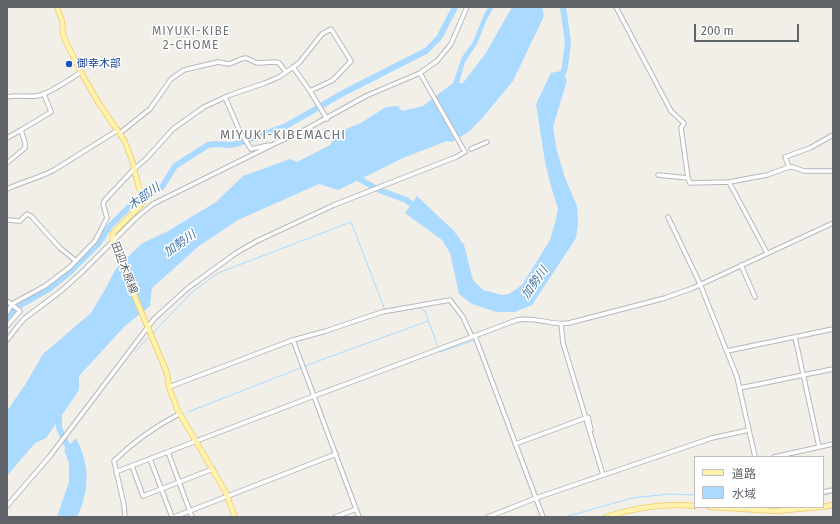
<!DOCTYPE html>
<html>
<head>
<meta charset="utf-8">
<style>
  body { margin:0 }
  #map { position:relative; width:840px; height:524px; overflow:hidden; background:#f1efe8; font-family:"Fira Sans","Noto Sans JP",sans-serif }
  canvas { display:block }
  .frame { position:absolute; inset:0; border:8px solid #5f6368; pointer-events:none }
  .legend { position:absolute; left:694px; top:456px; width:130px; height:52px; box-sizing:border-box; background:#fff; border:1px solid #bfc1c3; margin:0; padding:5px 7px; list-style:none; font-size:12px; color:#5f6368 }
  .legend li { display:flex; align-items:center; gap:8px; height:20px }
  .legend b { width:20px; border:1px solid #bfc1c3 }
  .scale { position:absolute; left:694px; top:24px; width:105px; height:18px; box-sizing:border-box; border:2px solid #5f6368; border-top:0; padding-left:5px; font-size:12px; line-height:14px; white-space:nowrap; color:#5f6368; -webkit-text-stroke:3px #fff; paint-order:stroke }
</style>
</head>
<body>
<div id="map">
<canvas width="840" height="524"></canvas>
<div class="frame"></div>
<ul class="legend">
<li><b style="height:5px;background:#fff2af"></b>道路</li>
<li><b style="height:11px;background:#aadaff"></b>水域</li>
</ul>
<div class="scale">200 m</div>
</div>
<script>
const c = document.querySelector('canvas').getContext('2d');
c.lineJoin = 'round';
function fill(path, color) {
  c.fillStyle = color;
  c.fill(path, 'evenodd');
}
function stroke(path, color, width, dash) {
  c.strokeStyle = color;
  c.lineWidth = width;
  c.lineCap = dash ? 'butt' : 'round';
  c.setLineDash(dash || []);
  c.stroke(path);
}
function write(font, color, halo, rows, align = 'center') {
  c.font = font + ' "Fira Sans","Noto Sans JP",sans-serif';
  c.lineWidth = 3;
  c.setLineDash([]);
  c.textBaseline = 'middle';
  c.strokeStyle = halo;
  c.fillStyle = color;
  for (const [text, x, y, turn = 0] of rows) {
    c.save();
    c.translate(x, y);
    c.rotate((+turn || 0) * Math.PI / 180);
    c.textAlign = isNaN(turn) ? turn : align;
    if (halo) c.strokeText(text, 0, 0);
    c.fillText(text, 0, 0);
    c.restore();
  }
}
fill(new Path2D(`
  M488,7H494L487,19L477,44L465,62L459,83H463L486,53L512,7H542L544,16L513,81L483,117L470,131L452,142L447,141L403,158L338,190L319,184L238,220L199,246L152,288L150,306L124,327L79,376V390L46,438L35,443L7,476V411L25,385L43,354L91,313L107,286L115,270L141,244L168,231L216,202L243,176L290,159L297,162L330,145L339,132L361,123L386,107L398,106L402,111L423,106L453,83L462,57L473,42L483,17Z
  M561,71L567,80L553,127L556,147L565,178L577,206L578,223L576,238L532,305L515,312H497L472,304L459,294L450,253L442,240L405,213L417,196L454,231L464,245L473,280L483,290L502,295L509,294L522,285L550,240L556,219L558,209L551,186L545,162L536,104L551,73Z
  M76,438C90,464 90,491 77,517H57L69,482V463L64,450Z`), '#aadaff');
stroke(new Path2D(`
  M386,313L419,308L425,311L440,352L472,341L475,342L535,501
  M153,333L190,294L218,273L351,222L385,310
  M135,352L148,338
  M188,412L321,360L428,321
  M823,495L833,493
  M565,517L632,498L669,494L695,495`), '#aadaff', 1);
stroke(new Path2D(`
  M560,81L565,67L568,42L563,7
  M354,176L379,190L406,200L417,208
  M7,319L19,306L49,289L70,272L98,244L110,226L133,203L162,187L175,166L208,145L217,144L229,145L236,144L286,126L345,92L426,51L439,38L455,7
  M59,411V428L71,453`), '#aadaff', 6);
const minor = new Path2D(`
  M616,7L671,111L684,123L681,128L688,178L690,183L729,182L767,175L789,167H793L804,171H833
  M293,67L310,91L327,119
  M7,97C17,95 26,97 36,96C48,95 70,79 81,72
  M225,97L240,132L251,149L269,145
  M21,130L51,112L44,94
  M120,133L150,109L171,79L184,70L218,62L228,64L232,63L241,59L246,58L257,63L276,62L279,63L286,72
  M7,138L21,130L25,143V148L7,163
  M471,149L487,142
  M789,167L785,157L810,148L833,135
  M658,175L688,178
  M729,182L767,253
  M7,189C22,182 39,178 54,170L118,130
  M668,217L700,284L737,377L755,457
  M7,220L20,221L27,214L31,216L60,248L76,261
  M741,265L755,297
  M7,301L20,311L7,326
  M7,313L12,304L45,286L70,267L95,241L107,218L103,204L105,200L134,169L146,159L173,129L204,107L230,95L265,83L279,77L299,63L322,34L331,29L351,61L333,80L310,91
  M561,324L563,343L603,475
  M475,336L543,517
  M795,337L819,447
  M7,340L18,326L25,318L61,291L80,274L136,218L153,204L276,143L301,132L366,96L420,73L437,61L451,44L467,7
  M293,340L359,517
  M727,351L833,329
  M169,387L293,340L326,331L382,312L450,300L463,317L472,337
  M740,388L833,369
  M515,444L588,417L591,430
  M168,452L192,517
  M774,457L833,444
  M150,459L172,517
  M132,466L143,496L213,469
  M116,473L118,471L314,396L517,320C537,316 550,326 569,323L665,298L693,288L833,223
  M823,492L833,490
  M7,506L50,456L154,319L188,288L236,253L257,241L334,205L456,157L465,152L420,73
  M125,517L124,505L114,461C133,442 156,426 179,414
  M174,517L336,454
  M335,517L356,509
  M488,517L536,498L712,438L749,430`);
const major = new Path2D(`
  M57,7L62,21L63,35L66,42L81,72L98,102L124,140L132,160L139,188L145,200L141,205L113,233L112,242L167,373L169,387L177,409L225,491L235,517
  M710,507L776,511L820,507
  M823,507L833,505
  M606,517C634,508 666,503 695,506`);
stroke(minor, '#b5b8bc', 5.5);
stroke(major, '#f2c960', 6);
stroke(minor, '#fff', 3.5);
stroke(major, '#fff2af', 4.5);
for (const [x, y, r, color] of [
  [69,64,4,"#1a4fb4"]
]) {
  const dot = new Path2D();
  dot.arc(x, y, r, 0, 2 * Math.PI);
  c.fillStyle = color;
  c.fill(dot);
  stroke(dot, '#fff', 1.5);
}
write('11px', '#164399', '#fff', [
  ["御幸木部",77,64]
], 'left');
write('11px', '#5f6368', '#fff', [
  ["田迎木原線",124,268,69]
]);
c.letterSpacing = '1px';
write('12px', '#70757a', '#fff', [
  ["MIYUKI-KIBE",191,32],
  ["2-CHOME",191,46]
]);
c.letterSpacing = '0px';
write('italic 12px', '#4174aa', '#fff', [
  ["木部川",144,197,-35],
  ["加勢川",180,244,-35],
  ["加勢川",535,283,-55]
]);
c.letterSpacing = '1px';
write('13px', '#70757a', '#fff', [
  ["MIYUKI-KIBEMACHI",283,135]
]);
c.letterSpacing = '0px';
</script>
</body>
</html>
